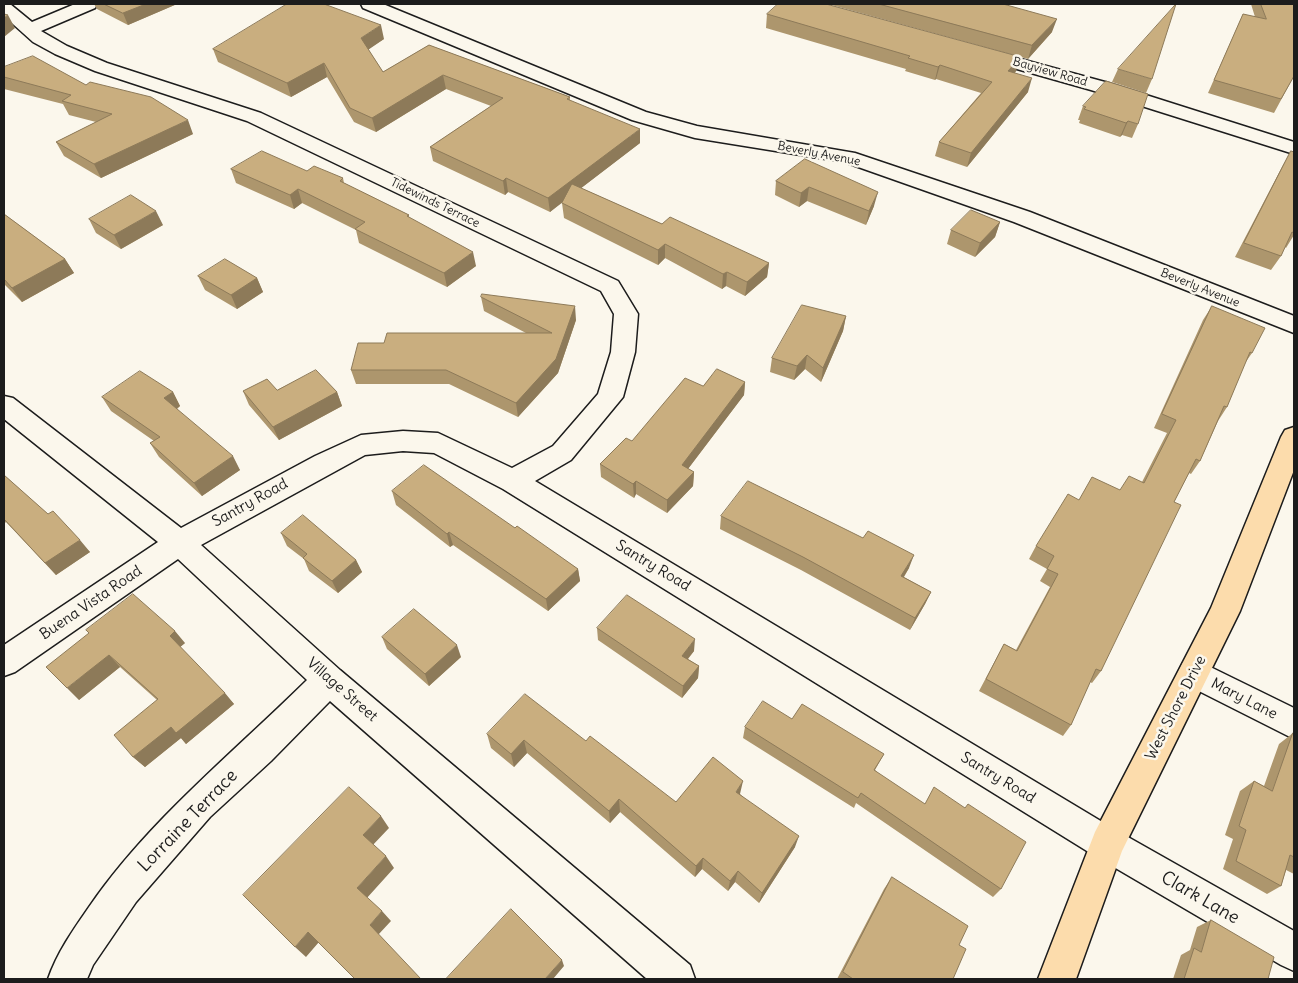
<!DOCTYPE html>
<html>
<head>
<meta charset="utf-8">
<style>
  body { margin:0 }
  #map { position:relative; width:1298px; height:983px; overflow:hidden; background:#fbf7ec; font-family:Delius,sans-serif }
  canvas { display:block }
  .frame { position:absolute; inset:0; border:5px solid #1c1c1c; pointer-events:none }
</style>
</head>
<body>
<div id="map">
<canvas width="1298" height="983"></canvas>
<div class="frame"></div>
</div>
<script>
const c = document.querySelector('canvas').getContext('2d');
c.lineJoin = 'round';
function stroke(path, color, width, dash) {
  c.strokeStyle = color;
  c.lineWidth = width;
  c.lineCap = dash ? 'butt' : 'round';
  c.setLineDash(dash || []);
  c.stroke(path);
}
function fill(path, color) {
  c.fillStyle = color;
  c.fill(path, 'evenodd');
}
function write(font, color, halo, rows, align = 'center') {
  c.font = font + ' Delius,sans-serif';
  c.lineWidth = 5;
  c.setLineDash([]);
  c.textBaseline = 'middle';
  c.strokeStyle = halo;
  c.fillStyle = color;
  for (const [text, x, y, turn = 0] of rows) {
    c.save();
    c.translate(x, y);
    c.rotate((+turn || 0) * Math.PI / 180);
    c.textAlign = isNaN(turn) ? turn : align;
    if (halo) c.strokeText(text, 0, 0);
    c.fillText(text, 0, 0);
    c.restore();
  }
}
const minor = new Path2D(`
  M4,4H10L32,22L75,4H97L95,8L41,31L67,46L107,63L261,113L618,281L638,314L635,352L623,397L571,460L535,481L1119,832L1294,931V971L1281,965L1095,856L503,489L434,453L403,451L365,455L201,545L340,670L690,965L695,979H647L330,701L271,761L210,817L136,902L93,965L87,979H48C57,953 73,930 89,907C149,820 232,754 307,680L178,559L15,672L4,676V645L158,542L4,419V396L13,398L181,528L315,456L361,435L403,431L438,433L512,468L553,446L598,394L611,352L614,314L601,291L247,121L95,71L55,54L33,42L4,16Z
  M361,4H383L646,112L697,126L855,153L1030,212L1294,316V333L1014,222L844,162L695,138L632,120L363,8Z
  M984,49L1105,82L1294,142V154L1091,90L978,58L975,54L978,50Z
  M1194,659L1294,708V739L1183,683L1178,673L1183,663Z`);
const major = new Path2D(`
  M1294,427V470L1240,611L1122,851L1076,979H1038L1095,832L1211,608L1281,437L1285,430Z`);
stroke(minor, '#1c1c1c', 3);
stroke(major, '#1c1c1c', 3);
fill(minor, '#fbf7ec');
fill(major, '#fcdcac');
fill(new Path2D(`
  M94,4H177L128,25L97,9Z
  M828,4H1003L1052,32L1028,59Z
  M1251,4H1294V76L1274,113L1208,93L1243,14L1255,17Z
  M767,14L1016,71L1015,73L1028,92L967,167L935,156L939,142L981,93L936,79L935,80L905,71L906,69L766,28Z
  M384,39L368,49L383,72L429,45L570,97V101L640,143L581,188L662,224L769,263L767,277L745,296L726,286L722,289L665,258L658,265L564,218L562,203L563,201L550,212L508,192L505,195L433,161L430,147L491,106L446,89L376,132L354,122L327,77L291,97L218,62L213,49Z
  M4,67L86,85L193,134L101,178L64,156L56,142L96,122L69,115L63,104L4,89Z
  M1118,69L1152,79L1146,93L1112,82Z
  M1083,106L1138,124L1132,138L1122,135L1120,137L1079,123L1080,120H1078Z
  M1291,151L1294,235L1286,248L1285,247L1281,256L1271,270L1235,257L1283,165Z
  M805,159L874,206L866,225L807,201L799,207L775,195L776,181Z
  M231,169L307,171L343,178L344,183L409,215V217L476,266L447,287L359,243L356,230L302,203L294,209L236,183Z
  M4,214L65,259L74,273L22,302L4,284Z
  M89,219L163,225L121,249L96,233Z
  M1000,222L995,237L975,257L947,244L951,230Z
  M198,276L257,278L263,292L237,309L205,290Z
  M481,297L576,320L558,373L518,417L449,384H356L351,370L384,343L526,333L484,311Z
  M1212,306L1252,353L1245,363L1227,407L1218,421L1200,461L1191,474L1189,473L1174,502L1101,671L1092,683L1090,682L1071,725L1063,736L979,691L1004,644L1016,650L1050,587L1040,581L1047,569L1029,559L1036,546L1079,500L1120,490L1142,482L1167,433L1154,428L1203,320Z
  M846,316L843,331L821,382L805,369L794,380L770,372L772,358Z
  M745,382L744,395L688,469L694,472L693,486L667,513L636,494L634,498L601,477L600,464L632,441L703,386Z
  M277,390L337,392L342,406L279,440L249,405L243,391Z
  M173,392L180,406L177,409L240,470L202,496L159,457L150,443L154,441L111,411L102,397Z
  M4,475L90,552L56,575L6,522L4,524Z
  M392,491L515,528L578,569L580,581L548,611L453,545L450,547L396,505Z
  M721,516L909,568L904,577L931,592L925,604L910,630L801,570L720,529Z
  M281,533L356,560L362,572L338,593L309,571L304,559L287,546Z
  M597,628L694,651L688,659L699,666L698,678L682,698L598,640Z
  M89,633L185,643L180,647L234,704L186,744L181,738L145,767L133,757L157,700L120,667L79,700Z
  M382,637L461,657L429,686L387,649Z
  M792,719L884,754L875,770L1001,889L993,897L856,803L854,808L743,738L745,727Z
  M1293,733H1294V874L1286,870L1281,886L1267,894L1223,869L1233,839L1225,835L1240,791L1254,781L1264,786L1279,744Z
  M487,734L586,741L676,802L740,794L795,847L759,903L735,882L728,891L702,869L695,877L620,812L610,823L527,753L514,767L491,748Z
  M892,877L959,945L953,979H837L884,889Z
  M1211,920L1268,979H1173L1181,955L1190,950L1197,927Z`), '#ad966d');
fill(new Path2D(`
  M146,4H177L128,25L123,13Z
  M8,15L15,28L4,37V18Z
  M1057,19L1052,32L1028,59L1032,45Z
  M381,25L384,39L365,52L361,38Z
  M1021,57L1016,71L1004,85L1008,71Z
  M324,63L327,77L291,97L287,83Z
  M940,65L936,79L935,80L938,67Z
  M443,75L446,89L376,132L372,118Z
  M1032,78L1028,92L967,167L971,153Z
  M188,120L193,134L101,178L94,164Z
  M1128,121L1122,135L1120,137L1126,123Z
  M640,129V143L550,212L548,198Z
  M506,178L508,192L505,195L503,181Z
  M809,187L807,201L799,207L801,193Z
  M298,189L302,203L294,209L290,195Z
  M878,192L874,206L866,225L869,211Z
  M156,211L163,225L121,249L114,235Z
  M1000,222L995,237L975,257L980,243Z
  M665,244V258L658,265V250Z
  M473,252L476,266L447,287L444,273Z
  M65,259L74,273L22,302L12,288Z
  M769,263L767,277L745,296L747,282Z
  M727,272L726,286L722,289L723,274Z
  M257,278L263,292L237,309L231,295Z
  M575,306L576,320L558,373L518,417L516,403Z
  M846,316L843,331L821,382L823,368Z
  M807,355L805,369L794,380L797,366Z
  M745,382L744,395L681,478L682,465Z
  M173,392L180,406L172,412L164,398Z
  M337,392L342,406L279,440L273,427Z
  M233,456L240,470L202,496L194,483Z
  M694,472L693,486L667,513V500Z
  M636,481V494L634,498L633,484Z
  M449,532L453,545L450,547L447,534Z
  M80,540L90,552L56,575L45,563Z
  M914,555L909,568L896,589L901,576Z
  M356,560L362,572L338,593L332,581Z
  M578,569L580,581L548,611L546,599Z
  M931,592L925,604L910,630L915,618Z
  M175,631L185,643L179,648L170,636Z
  M695,639L694,651L681,667L682,656Z
  M457,645L461,657L429,686L425,674Z
  M109,655L120,667L79,700L67,688Z
  M699,666L698,678L682,698L683,686Z
  M225,693L234,704L186,744L181,738L145,767L133,757L171,727Z
  M524,740L527,753L514,767L511,754Z
  M743,781L740,794L734,804L736,792Z
  M619,799L620,812L610,823L609,811Z
  M381,816L389,828L371,847L363,835Z
  M799,836L795,847L759,903L762,893Z
  M386,856L394,868L366,899L357,888Z
  M703,858L702,869L695,877L696,866Z
  M738,871L735,882L728,891L730,881Z
  M382,911L391,921L378,935L370,925Z
  M308,932L319,942L306,957L295,947Z
  M562,960L564,966L553,979H545Z`), '#8d7a59');
const building = new Path2D(`
  M104,4H146L123,13Z
  M287,4H324L381,25L361,38L383,72L429,45L570,97L567,99L640,129L548,198L506,178L503,181L430,147L503,98L443,75L372,118L350,108L324,63L287,83L213,49Z
  M778,4H826L1021,57L1008,71L1032,78L971,153L939,142L992,82L940,65L938,67L908,58L910,56L767,14Z
  M879,4H1003L1057,19L1032,45Z
  M1176,4L1152,79L1118,69Z
  M1261,4H1294V76L1281,99L1214,80L1243,14L1266,19Z
  M4,14L8,15L4,18Z
  M33,56L86,85L90,82L151,97L188,120L94,164L56,142L112,114L62,101L71,95L4,77V67Z
  M1106,81L1148,94L1138,124L1128,121L1126,123L1084,109L1086,107L1083,106Z
  M262,151L307,171L314,166L343,178L340,181L409,215L407,216L473,252L444,273L355,229L365,222L298,189L290,195L231,169Z
  M1291,151L1294,152V233L1292,232L1281,256L1244,243Z
  M805,159L878,192L869,211L809,187L801,193L776,181Z
  M572,184L662,224L670,217L769,263L747,282L727,272L723,274L665,244L658,250L562,203Z
  M131,195L156,211L114,235L89,219Z
  M971,210L1000,222L980,243L951,230Z
  M4,214L65,259L12,288L4,279Z
  M225,259L257,278L231,295L198,276Z
  M482,294L575,306L556,359L516,403L446,370H351L358,343H384L387,333H552L481,297Z
  M802,305L846,316L823,368L807,355L797,366L772,358Z
  M1212,306L1265,328L1252,353L1250,352L1227,407L1224,406L1200,461L1196,459L1174,502L1181,505L1101,671L1096,669L1071,725L986,679L1004,644L1017,651L1058,574L1047,569L1054,556L1036,546L1068,494L1079,500L1092,477L1120,490L1129,476L1144,483L1176,420L1162,414Z
  M717,369L745,382L682,465L694,472L667,500L636,481L633,484L600,464L626,438L632,441L685,378L703,386Z
  M316,370L337,392L273,427L243,391L267,379L277,390Z
  M140,371L173,392L164,398L233,456L194,483L150,443L160,437L102,397Z
  M424,465L515,528L517,526L578,569L546,599L449,532L447,534L392,491Z
  M4,475L48,514L53,511L80,540L45,563L4,519Z
  M748,481L863,538L868,531L914,555L901,576L931,592L915,618L803,557L721,516Z
  M303,515L356,560L332,581L303,558L307,554L281,533Z
  M133,594L175,631L170,636L225,693L176,733L171,727L133,757L114,735L158,699L109,655L67,688L46,667L89,633L86,630Z
  M627,595L695,639L682,656L699,666L683,686L597,628Z
  M414,609L457,645L425,674L382,637Z
  M525,694L586,741L590,736L676,802L713,757L743,781L736,792L799,836L762,893L738,871L730,881L703,858L696,866L619,799L609,811L524,740L511,754L487,734Z
  M763,701L792,719L802,704L884,754L874,770L925,804L934,787L965,808L968,804L1026,842L1001,889L861,793L858,798L745,727Z
  M1293,733H1294V857L1290,855L1281,886L1236,861L1246,830L1239,826L1254,781L1272,791Z
  M349,787L381,816L363,835L386,856L357,888L382,911L370,925L421,979H355L308,932L295,947L243,895Z
  M892,877L968,926L959,945L966,949L953,979H853L843,972Z
  M511,909L562,960L545,979H446Z
  M1211,920L1274,957L1268,979H1184L1194,948L1201,952Z`);
fill(building, '#c9ae7f');
stroke(building, '#8d7a59', 1);
write('12px', '#1c1c1c', '#fbf7ec', [
  ["Bayview Road",1050,72,16],
  ["Beverly Avenue",819,154,11],
  ["Tidewinds Terrace",435,203,26],
  ["Beverly Avenue",1200,288,22]
]);
write('15px', '#1c1c1c', '#fbf7ec', [
  ["Santry Road",250,503,-29],
  ["Santry Road",653,566,31],
  ["Buena Vista Road",91,603,-34],
  ["Village Street",342,690,41],
  ["Mary Lane",1244,699,27],
  ["West Shore Drive",1176,708,-63],
  ["Santry Road",998,778,31]
]);
write('18px', '#1c1c1c', '#fbf7ec', [
  ["Lorraine Terrace",188,821,-46],
  ["Clark Lane",1200,898,30]
]);
</script>
</body>
</html>
